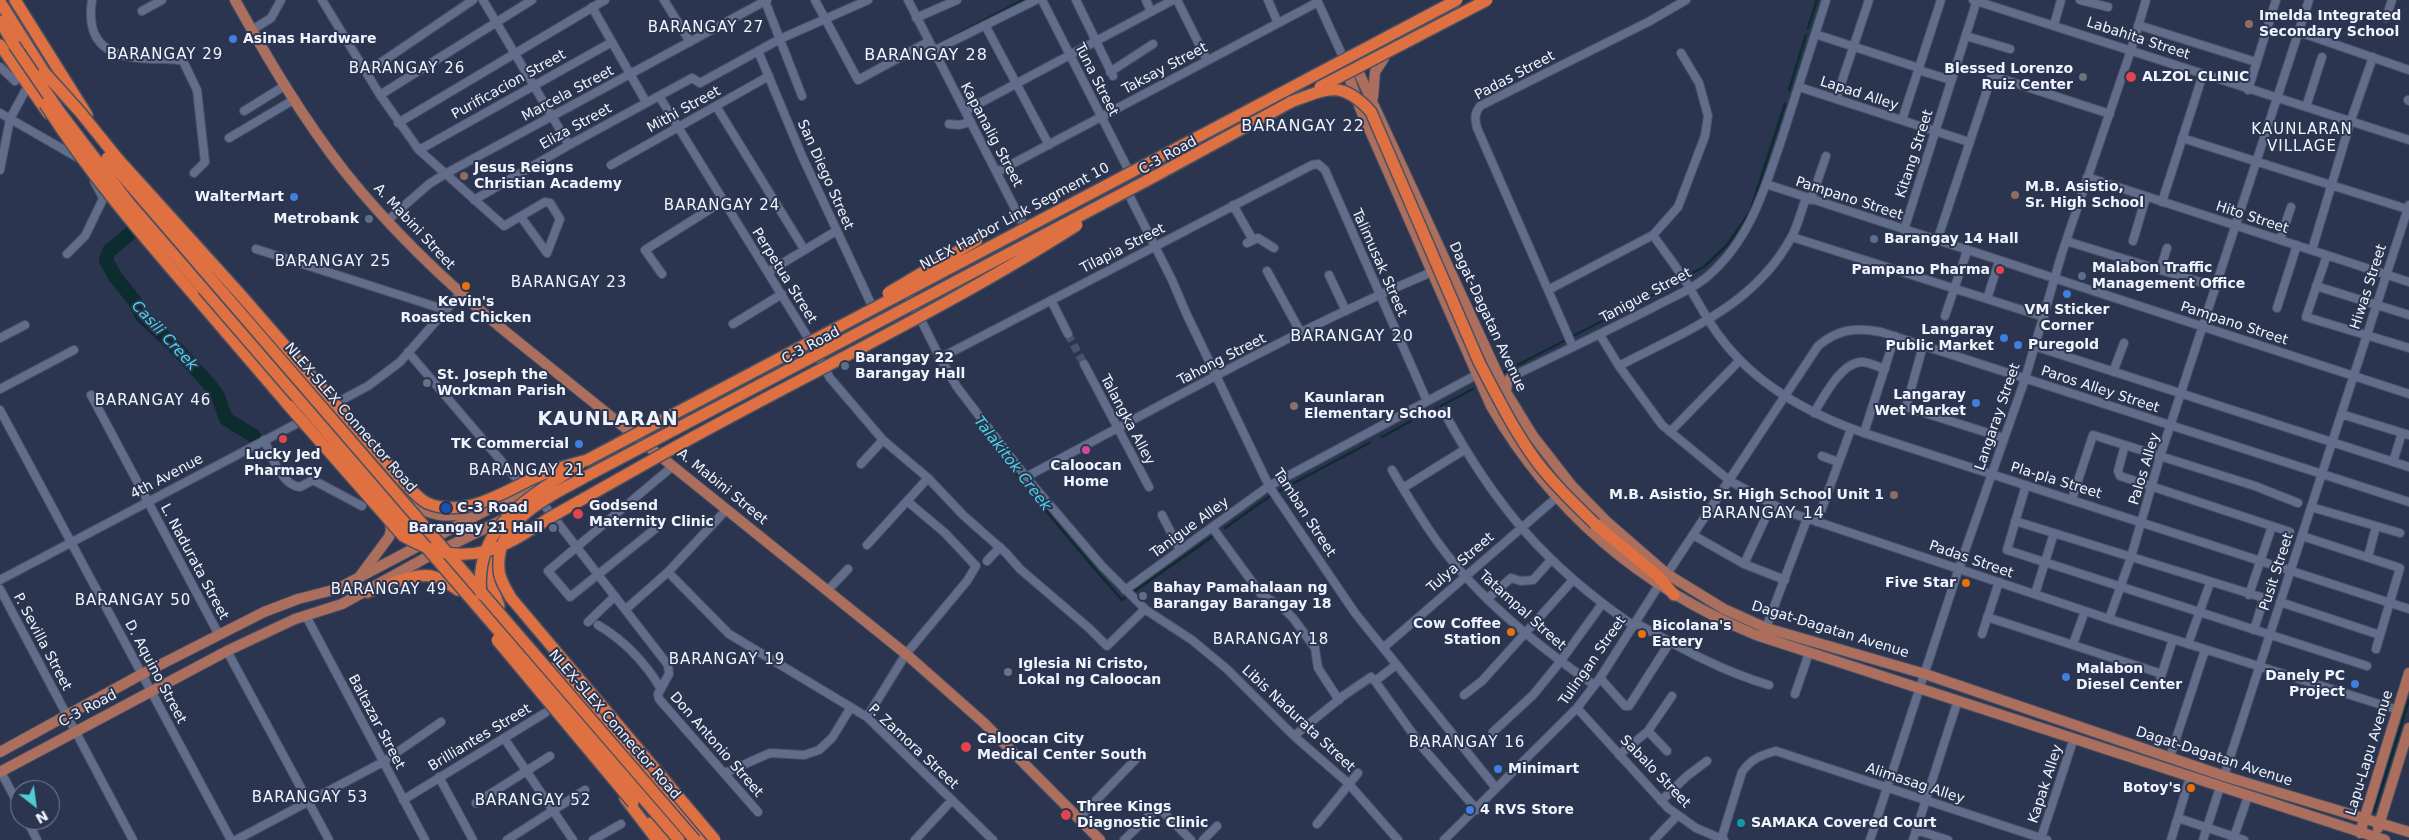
<!DOCTYPE html>
<html>
<head>
<meta charset="utf-8">
<style>
  body { margin:0 }
  #map { position:relative; width:2409px; height:840px; overflow:hidden; background:#2b354f; font-family:"DejaVu Sans",sans-serif }
  canvas { display:block }
  .north { position:absolute; left:10px; top:780px; width:50px; height:50px; box-sizing:border-box; background:#2b354f; border:1px solid #798195; border-radius:50%; rotate:150deg; font-size:14px; font-weight:700; line-height:20px; text-align:center; color:#eff4fe }
  .north::after { content:''; display:block; margin:auto; width:18px; height:22px; background:#52ccd5; clip-path:polygon(50% 0,100% 100%,50% 72%,0 100%) }
</style>
</head>
<body>
<div id="map">
<canvas width="2409" height="840"></canvas>
<div class="north">N</div>
</div>
<script>
const c = document.querySelector('canvas').getContext('2d');
c.lineJoin = 'round';
function stroke(path, color, width, dash) {
  c.strokeStyle = color;
  c.lineWidth = width;
  c.lineCap = dash ? 'butt' : 'round';
  c.setLineDash(dash || []);
  c.stroke(path);
}
function write(font, color, halo, rows, align = 'center') {
  c.font = font + ' "DejaVu Sans",sans-serif';
  c.lineWidth = 4;
  c.setLineDash([]);
  c.textBaseline = 'middle';
  c.strokeStyle = halo;
  c.fillStyle = color;
  for (const [text, x, y, turn = 0] of rows) {
    c.save();
    c.translate(x, y);
    c.rotate((+turn || 0) * Math.PI / 180);
    c.textAlign = isNaN(turn) ? turn : align;
    if (halo) c.strokeText(text, 0, 0);
    c.fillText(text, 0, 0);
    c.restore();
  }
}
stroke(new Path2D(`
  M1808,28L1817,0
  M934,46L1023,0
  M1789,90L1806,35
  M1685,277L1705,266L1727,245L1750,212L1785,104
  M1573,336L1680,281
  M1502,373L1564,341
  M1441,406L1473,389
  M969,408C1015,475 1068,539 1122,600L1127,596
  M1424,415L1437,408
  M1382,437L1411,421
  M1279,491L1369,443
  M1225,528L1270,496
  M1132,593L1212,537
  M2374,812L2409,700`), '#0d2c30', 2.5);
stroke(new Path2D(`
  M133,231L109,251L106,260L116,278L134,300L142,316L176,348L209,384L218,396L226,419L254,436`), '#0d2c30', 14);
stroke(new Path2D(`
  M1068,334L1084,364`), '#485269', 8, [8, 4]);
const minor = new Path2D(`
  M92,0C85,45 110,58 152,59C163,59 172,58 183,61L197,90L205,162L194,173
  M322,0L380,95L419,150L504,226L545,202L550,203L560,219L547,253
  M483,0L569,145
  M664,0L690,42
  M815,0L858,80L928,42
  M908,0L1025,228
  M1042,0L1129,171
  M1076,0L1113,76
  M1146,0L1151,12
  M1177,0L1207,60
  M1268,0L1278,23
  M1317,0L1343,57
  M1973,0L2409,140
  M2080,0L2108,7
  M765,1L802,96
  M592,7L646,102
  M142,11L162,0
  M916,18L957,0
  M2386,18L2392,0
  M985,25L1049,145
  M2054,25L2061,0
  M2138,25L2256,62
  M252,30L271,18L281,0
  M2299,32L2409,70
  M1815,34L1919,68
  M1966,36L2010,49
  M758,51L802,156L873,308
  M933,51L1036,0
  M0,67L15,81
  M1918,70L1951,80
  M367,72L473,0
  M1110,72L1153,44
  M1799,87L1969,142
  M2248,90L2276,0
  M380,95L532,0
  M659,96L810,341
  M1836,99L1869,0
  M2408,100L2409,101
  M716,106L804,249
  M2306,107L2322,57
  M244,111L286,85
  M965,111L1173,0
  M0,113L80,159
  M1902,120L1941,0
  M398,123L605,0
  M949,124L959,125L971,122
  M229,138L295,99
  M2182,138L2407,209
  M419,150L612,42
  M611,165L769,76
  M0,170L10,119L25,91
  M997,172L1318,2
  M2087,177L2409,282
  M1766,184L2409,394
  M1128,193L1172,280L1186,313L1269,486L1355,613L1496,788
  M474,200L569,145L692,78L700,83L780,39L868,0
  M1811,200L1826,156
  M2162,202L2203,74
  M1233,205L1253,240
  M521,217L547,253
  M388,220L429,184L445,174L767,0
  M1904,230L1977,0
  M1653,235C1664,251 1676,266 1686,282C1697,300 1707,320 1720,337C1755,384 1809,414 1864,433L2409,609
  M1792,237L2044,317
  M2280,240L2291,207
  M1937,241L1991,78L1996,77L2110,114
  M2066,241L2216,287
  M2133,241L2146,197
  M1247,243L1258,238L1274,248
  M256,249L446,310
  M2312,250L2351,120L2373,57
  M67,254L85,236L102,201L103,198L94,181
  M2327,255L2306,317L2409,348
  M2160,270L2167,248
  M1267,271L1301,333
  M768,272L836,231
  M662,274L645,250L723,201
  M1329,275L1346,311
  M2316,286L2409,315
  M906,290L940,358L957,387L1026,477L1102,566L1146,610L1192,640L1227,669L1294,736L1348,783L1398,840
  M1548,290L1653,235L1678,207L1705,136L1708,116L1699,83L1681,53
  M1987,299L1999,261
  M1051,300L1068,334
  M2277,308L2297,245
  M1945,316L1967,251
  M733,324L782,294
  M1600,335L1619,366L1662,425L1730,481L1785,511L2109,619L2398,710
  M0,338L25,325
  M1923,346L1906,407L2004,438
  M2034,346L2409,467
  M1573,347L1477,128C1475,119 1474,114 1480,106L1650,21L1686,0
  M408,352L515,477
  M819,358L830,378L883,440L928,478L963,515L1006,553L1020,569L1090,629L1107,646L1145,609
  M940,358L1312,165L1318,164L1325,170L1427,401
  M1084,364L1149,487
  M1619,366C1685,331 1753,307 1791,238C1798,226 1801,211 1806,198
  M2113,372L2124,343
  M1509,378C1556,355 1605,332 1652,308C1670,298 1692,290 1708,276C1750,240 1765,188 1782,138C1797,92 1811,46 1826,0
  M0,389L74,350
  M91,395L219,635
  M0,410L231,840
  M1444,412C1495,506 1546,566 1634,626
  M1814,413C1823,398 1841,362 1862,362C1869,362 1878,367 1885,369
  M2341,414L2409,435
  M1670,432L1740,360
  M1864,433L1895,336
  M264,440C272,456 281,485 300,487L313,480L362,506
  M2125,445L2118,471L2120,476L2290,532
  M1822,456L1838,462
  M2393,462L2402,433
  M861,464L883,440
  M1392,470C1414,507 1437,546 1466,577C1504,619 1548,653 1594,685
  M1026,477C1160,406 1292,331 1432,272
  M2026,485L2007,550L2367,666
  M1403,488L1464,450
  M2072,499L2093,435L2255,486L2298,503
  M541,501L668,665L669,674L658,694L659,699L758,812
  M2311,507L2400,533
  M1162,515L1180,550
  M2015,521L2264,598L2254,630
  M1817,522L1851,429
  M1212,527L1261,594L1283,608L1293,618L1315,648L1318,668L1339,700
  M655,529L570,597L548,571L673,466
  M1693,535L1744,564L1785,580
  M2302,536L2400,568L2376,649
  M867,545L928,478
  M2368,557L2376,526
  M987,561L1000,547
  M1744,564L1772,504
  M668,572L729,634L867,717L993,840
  M1667,574L1818,346C1838,329 1856,327 1881,332L2409,502
  M0,580L368,386L400,362L460,294
  M0,589L133,840
  M828,590L848,569
  M1125,590L1269,486L1493,366
  M2035,594L2054,533
  M2249,595L2272,526
  M1487,599L1511,578L1521,581L1533,580L1551,560
  M2280,602L2380,635
  M626,609L668,572L727,509
  M306,616L425,840
  M1987,617L2162,674
  M2109,619L2131,557L2160,457L2309,0
  M588,622L615,596
  M1636,623C1679,647 1721,671 1769,685
  M598,625C625,641 645,662 661,689
  M1766,628L1807,519
  M1982,634L1999,582
  M2073,644L2085,611
  M2188,644L2210,583
  M1383,648L1556,498
  M227,651L329,840
  M1600,678L1625,706H1629L1670,642
  M1375,681L1423,748L1477,810
  M1375,681L1396,665
  M2159,683L2173,639
  M1795,694L1809,653
  M1464,695L1482,681L1573,580
  M1577,708L1668,808L1696,828L1724,840
  M867,717L906,654L967,581L976,566L945,533L907,501
  M1648,731L1667,751
  M1493,732L1533,695L1560,662L1602,604
  M1294,736L1343,696L1371,677L1375,681
  M504,738L573,840
  M1619,755L1648,731L1672,696
  M2170,757L2205,650
  M0,770L20,808
  M725,773L770,753L804,755L819,750L832,738L851,707
  M2224,776L2409,205
  M439,777L473,840
  M403,800L545,713
  M1661,801L1687,776L1707,761
  M476,803L550,756
  M1079,818L1136,759
  M2178,818L2244,840
  M27,820L37,840
  M1317,824L1358,773
  M1916,830L1948,840
  M2041,838L2074,738
  M236,840L383,762L441,722
  M507,840L585,790
  M593,840L621,824
  M915,840L952,800
  M1124,840L1158,807L1191,840
  M1203,840L1217,826
  M1444,840L1577,708L1600,678L1659,585
  M1654,840L1677,816
  M1721,840L1742,772C1751,759 1761,755 1776,751L2047,840
  M1870,840L1959,568L2025,379L2062,253L2131,50L2146,0
  M1913,840L1958,700
  M2171,840L2190,777
  M2203,840L2220,787
  M2233,840L2248,796`);
const major = new Path2D(`
  M235,0C268,59 303,119 345,172C392,231 448,284 506,332L906,654L984,723L1100,840
  M1343,57L1358,71L1506,392L1533,436L1572,486L1606,521L1667,574L1724,609L1766,628L1925,674L2224,776L2409,832
  M1345,66L1360,108L1491,406C1553,513 1642,588 1756,635L2385,840
  M1373,97L1375,72L1384,58
  M1506,392L1507,382L1512,377
  M408,501C430,516 446,519 472,512
  M360,576L389,537L391,530L389,518
  M0,752L142,674L264,612L298,599L337,589L559,472
  M0,772L227,651L295,619L342,604L429,556L506,518
  M2378,828L2409,728
  M2360,833L2409,673`);
const highway = new Path2D(`
  M15,0L87,115
  M0,2L44,72
  M0,21L14,45
  M0,45L48,113
  M1146,181L1291,102
  M193,294L289,406
  M1595,524L1659,577L1674,595
  M495,543C487,566 490,583 499,606
  M367,592C383,587 414,573 431,576C441,578 450,585 458,590
  M554,668L707,840
  M625,798L657,840
  M651,823L669,840`);
stroke(minor, '#485064', 10);
stroke(major, '#485064', 12);
stroke(highway, '#485064', 14);
stroke(minor, '#616d8a', 8);
stroke(major, '#ac6f5e', 10);
stroke(highway, '#de7041', 11);
const highwayBridge = new Path2D(`
  M14,45L59,111L129,203L679,840
  M44,72L80,112L118,159L240,294L399,477C407,485 417,498 427,503C465,519 503,492 536,477C553,469 569,465 587,460L1457,0
  M1320,87L1487,0
  M1291,102C1328,88 1342,80 1371,112L1479,362C1497,396 1514,431 1537,462C1554,485 1575,504 1595,524
  M45,104C88,172 140,233 193,294
  M107,158L695,840
  M888,293L977,240
  M289,406L403,536C431,552 456,559 487,551C509,545 532,529 551,517C590,495 629,473 668,451C804,375 946,309 1077,225
  M481,594C473,526 530,497 579,465
  M497,640L633,803
  M715,840L511,598C506,589 499,579 499,569C495,520 549,497 585,477L1146,181`);
stroke(highwayBridge, '#485064', 14, []);
stroke(highwayBridge, '#de7041', 11);
for (const [x, y, r, color] of [
  [2249,24,5,"#8d6e63"],
  [233,39,5,"#3f7fe0"],
  [2083,77,5,"#6b7280"],
  [2131,77,6,"#e0444e"],
  [464,176,5,"#8d6e63"],
  [2015,195,5,"#8d6e63"],
  [294,197,5,"#3f7fe0"],
  [369,219,5,"#5c6f8a"],
  [1874,239,5,"#5c6f8a"],
  [2000,270,5,"#e0444e"],
  [2082,276,5,"#5c6f8a"],
  [466,286,5,"#e8710a"],
  [2067,294,5,"#3f7fe0"],
  [2004,338,5,"#3f7fe0"],
  [2018,345,5,"#3f7fe0"],
  [845,366,5,"#5c6f8a"],
  [427,383,5,"#6b7280"],
  [1976,403,5,"#3f7fe0"],
  [1294,406,5,"#8d6e63"],
  [283,439,5,"#e0444e"],
  [579,444,5,"#3f7fe0"],
  [1086,450,5,"#d1479c"],
  [1894,495,5,"#8d6e63"],
  [446,508,6,"#1a4fb4"],
  [578,514,6,"#e0444e"],
  [553,528,5,"#5c6f8a"],
  [1966,583,5,"#e8710a"],
  [1143,596,5,"#5c6f8a"],
  [1511,632,5,"#e8710a"],
  [1642,634,5,"#e8710a"],
  [1008,672,5,"#6b7280"],
  [2066,677,5,"#3f7fe0"],
  [2355,684,5,"#3f7fe0"],
  [966,747,6,"#e0444e"],
  [1498,769,5,"#3f7fe0"],
  [2191,788,5,"#e8710a"],
  [1470,810,5,"#3f7fe0"],
  [1066,815,6,"#e0444e"],
  [1741,823,5,"#0f9aa8"]
]) {
  const dot = new Path2D();
  dot.arc(x, y, r, 0, 2 * Math.PI);
  c.fillStyle = color;
  c.fill(dot);
  stroke(dot, '#2b354f', 2);
}
write('bold 14px', '#eff4fe', '#2b354f', [
  ["Imelda Integrated",2259,16],
  ["Secondary School",2259,32],
  ["Asinas Hardware",243,39],
  ["Blessed Lorenzo",2073,69,"right"],
  ["Ruiz Center",2073,85,"right"],
  ["ALZOL CLINIC",2142,77],
  ["Jesus Reigns",474,168],
  ["Christian Academy",474,184],
  ["M.B. Asistio,",2025,187],
  ["Sr. High School",2025,203],
  ["WalterMart",284,197,"right"],
  ["Metrobank",359,219,"right"],
  ["Barangay 14 Hall",1884,239],
  ["Malabon Traffic",2092,268],
  ["Management Office",2092,284],
  ["Pampano Pharma",1990,270,"right"],
  ["Kevin's",466,302,"center"],
  ["Roasted Chicken",466,318,"center"],
  ["VM Sticker",2067,310,"center"],
  ["Corner",2067,326,"center"],
  ["Langaray",1994,330,"right"],
  ["Public Market",1994,346,"right"],
  ["Puregold",2028,345],
  ["Barangay 22",855,358],
  ["Barangay Hall",855,374],
  ["St. Joseph the",437,375],
  ["Workman Parish",437,391],
  ["Langaray",1966,395,"right"],
  ["Wet Market",1966,411,"right"],
  ["Kaunlaran",1304,398],
  ["Elementary School",1304,414],
  ["TK Commercial",569,444,"right"],
  ["Lucky Jed",283,455,"center"],
  ["Pharmacy",283,471,"center"],
  ["Caloocan",1086,466,"center"],
  ["Home",1086,482,"center"],
  ["M.B. Asistio, Sr. High School Unit 1",1884,495,"right"],
  ["Godsend",589,506],
  ["Maternity Clinic",589,522],
  ["C-3 Road",457,508],
  ["Barangay 21 Hall",543,528,"right"],
  ["Five Star",1956,583,"right"],
  ["Bahay Pamahalaan ng",1153,588],
  ["Barangay Barangay 18",1153,604],
  ["Cow Coffee",1501,624,"right"],
  ["Station",1501,640,"right"],
  ["Bicolana's",1652,626],
  ["Eatery",1652,642],
  ["Iglesia Ni Cristo,",1018,664],
  ["Lokal ng Caloocan",1018,680],
  ["Malabon",2076,669],
  ["Diesel Center",2076,685],
  ["Danely PC",2345,676,"right"],
  ["Project",2345,692,"right"],
  ["Caloocan City",977,739],
  ["Medical Center South",977,755],
  ["Minimart",1508,769],
  ["Botoy's",2181,788,"right"],
  ["Three Kings",1077,807],
  ["Diagnostic Clinic",1077,823],
  ["4 RVS Store",1480,810],
  ["SAMAKA Covered Court",1751,823]
], 'left');
write('14px', '#eff4fe', '#2b354f', [
  ["Labahita Street",2138,39,18],
  ["Taksay Street",1165,69,-28],
  ["Padas Street",1515,76,-28],
  ["Tuna Street",1096,80,63],
  ["Purificacion Street",509,85,-29],
  ["Marcela Street",568,94,-28],
  ["Lapad Alley",1859,94,18],
  ["Mithi Street",684,110,-29],
  ["Eliza Street",576,127,-29],
  ["Kapanalig Street",991,135,62],
  ["Kitang Street",1915,154,-72],
  ["C-3 Road",1168,156,-29],
  ["San Diego Street",825,175,66],
  ["Pampano Street",1849,199,18],
  ["NLEX Harbor Link Segment 10",1015,217,-28],
  ["Hito Street",2252,218,18],
  ["A. Mabini Street",414,227,47],
  ["Tilapia Street",1123,249,-27],
  ["Talimusak Street",1379,263,66],
  ["Perpetua Street",784,276,58],
  ["Hiwas Street",2369,287,-72],
  ["Tanigue Street",1646,296,-28],
  ["Dagat-Dagatan Avenue",1487,317,65],
  ["Pampano Street",2234,324,18],
  ["C-3 Road",811,346,-28],
  ["Tahong Street",1222,360,-27],
  ["Paros Alley Street",2100,390,18],
  ["Langaray Street",1998,417,-71],
  ["NLEX-SLEX Connector Road",350,418,49],
  ["Talangka Alley",1127,420,62],
  ["Palos Alley",2145,469,-73],
  ["4th Avenue",167,477,-28],
  ["Pla-pla Street",2056,481,17],
  ["A. Mabini Street",722,487,39],
  ["Tamban Street",1304,513,57],
  ["Tanigue Alley",1190,528,-36],
  ["Padas Street",1971,560,19],
  ["L. Nadurata Street",194,562,62],
  ["Tulya Street",1461,563,-41],
  ["Pusit Street",2277,572,-72],
  ["Tatampal Street",1522,611,42],
  ["Dagat-Dagatan Avenue",1830,630,17],
  ["P. Sevilla Street",42,642,62],
  ["Tulingan Street",1593,661,-55],
  ["D. Aquino Street",155,672,62],
  ["C-3 Road",88,709,-28],
  ["Libis Nadurata Street",1298,719,43],
  ["Baltazar Street",376,722,62],
  ["NLEX-SLEX Connector Road",614,725,49],
  ["Brilliantes Street",480,738,-31],
  ["Don Antonio Street",716,745,49],
  ["P. Zamora Street",913,747,43],
  ["Lapu-Lapu Avenue",2370,753,-73],
  ["Dagat-Dagatan Avenue",2214,757,18],
  ["Sabalo Street",1655,772,46],
  ["Alimasag Alley",1915,784,18],
  ["Kapak Alley",2046,784,-72]
]);
c.letterSpacing = '1px';
write('15px', '#eff4fe', '#2b354f', [
  ["BARANGAY 27",706,28],
  ["BARANGAY 29",165,55],
  ["BARANGAY 26",407,69],
  ["KAUNLARAN",2302,130],
  ["VILLAGE",2302,147],
  ["BARANGAY 24",722,206],
  ["BARANGAY 25",333,262],
  ["BARANGAY 23",569,283],
  ["BARANGAY 46",153,401],
  ["BARANGAY 21",527,471],
  ["BARANGAY 49",389,590],
  ["BARANGAY 50",133,601],
  ["BARANGAY 18",1271,640],
  ["BARANGAY 19",727,660],
  ["BARANGAY 16",1467,743],
  ["BARANGAY 53",310,798],
  ["BARANGAY 52",533,801]
]);
c.letterSpacing = '0px';
write('italic 15px', '#4ad7ec', '#2b354f', [
  ["Casili Creek",164,336,47],
  ["Talakitok Creek",1012,464,52]
]);
c.letterSpacing = '1px';
write('16px', '#eff4fe', '#2b354f', [
  ["BARANGAY 28",926,56],
  ["BARANGAY 22",1303,127],
  ["BARANGAY 20",1352,337],
  ["BARANGAY 14",1763,514]
]);
c.letterSpacing = '0px';
c.letterSpacing = '1px';
write('bold 19px', '#eff4fe', '#2b354f', [
  ["KAUNLARAN",608,420]
]);
c.letterSpacing = '0px';
</script>
</body>
</html>
